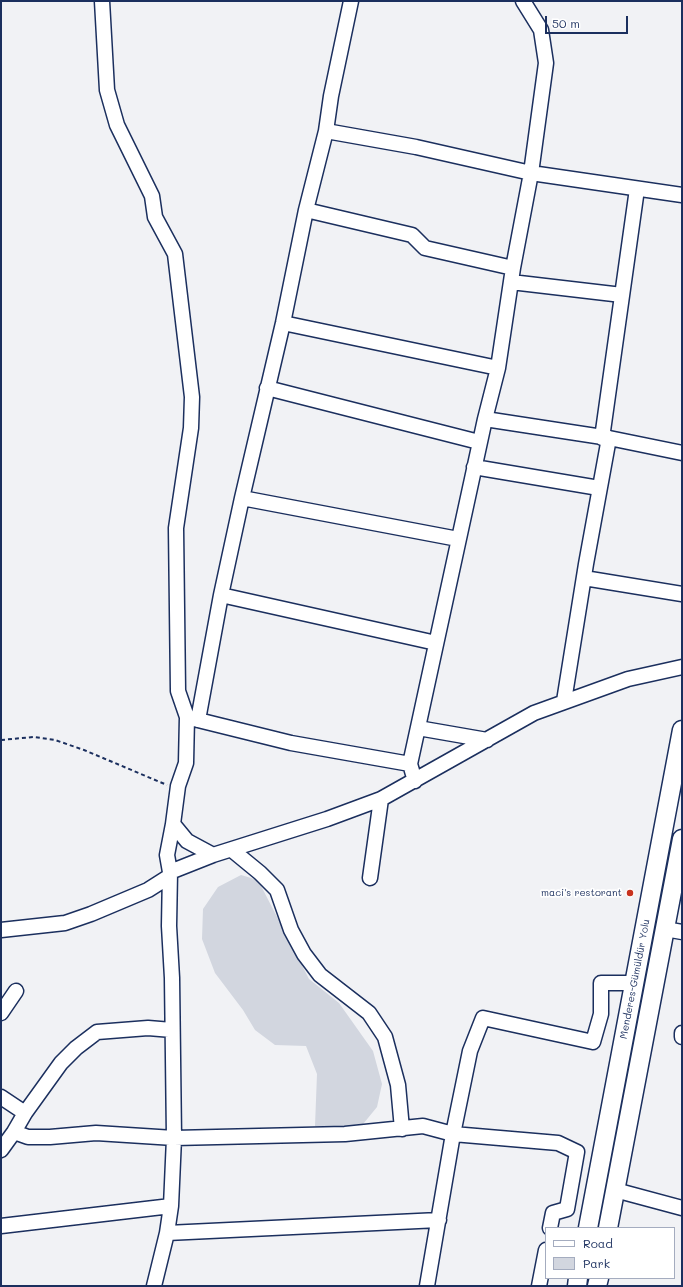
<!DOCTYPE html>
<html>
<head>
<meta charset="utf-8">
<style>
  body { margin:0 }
  #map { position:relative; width:683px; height:1287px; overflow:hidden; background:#f1f2f5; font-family:Mali,sans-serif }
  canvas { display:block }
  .frame { position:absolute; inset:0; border:2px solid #1b2f5e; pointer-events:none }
  .legend { position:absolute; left:545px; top:1227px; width:130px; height:52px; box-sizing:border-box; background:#fff; border:1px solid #a4acbf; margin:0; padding:5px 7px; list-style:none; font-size:12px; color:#1b2f5e }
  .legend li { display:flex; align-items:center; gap:8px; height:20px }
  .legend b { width:20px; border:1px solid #a4acbf }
  .scale { position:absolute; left:545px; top:16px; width:83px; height:18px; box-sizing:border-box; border:2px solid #1b2f5e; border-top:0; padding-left:5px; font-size:12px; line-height:14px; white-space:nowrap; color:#1b2f5e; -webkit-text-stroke:3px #fff; paint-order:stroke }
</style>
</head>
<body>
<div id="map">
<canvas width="683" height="1287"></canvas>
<div class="frame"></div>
<ul class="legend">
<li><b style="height:5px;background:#fff"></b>Road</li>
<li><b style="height:11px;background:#d2d6df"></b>Park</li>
</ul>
<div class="scale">50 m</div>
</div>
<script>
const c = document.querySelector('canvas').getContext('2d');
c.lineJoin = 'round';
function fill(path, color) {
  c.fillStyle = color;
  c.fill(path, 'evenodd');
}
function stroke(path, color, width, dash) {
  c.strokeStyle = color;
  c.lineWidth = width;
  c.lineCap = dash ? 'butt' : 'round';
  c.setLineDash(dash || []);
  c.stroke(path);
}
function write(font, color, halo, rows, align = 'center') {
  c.font = font + ' Mali,sans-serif';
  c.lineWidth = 3.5;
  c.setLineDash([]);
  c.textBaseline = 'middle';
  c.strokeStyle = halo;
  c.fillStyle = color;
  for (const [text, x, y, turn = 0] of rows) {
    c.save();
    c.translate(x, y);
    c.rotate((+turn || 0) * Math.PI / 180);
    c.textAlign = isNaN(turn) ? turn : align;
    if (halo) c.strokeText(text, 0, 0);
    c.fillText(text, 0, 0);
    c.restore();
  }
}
fill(new Path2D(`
  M241,875L258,880L309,979L339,1003L373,1051L382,1084L377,1107L359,1129L315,1126L317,1074L306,1046L275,1045L255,1030L243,1010L215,973L202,939L203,909L218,887Z`), '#d2d6df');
const minor = new Path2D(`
  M102,1L107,90L117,125L152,196L155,217L175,254L192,397L191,428L176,528L178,691L187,717L186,763L178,786L173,824L187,841L213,855
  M523,1L541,30L546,63L531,173L513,268L498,368L485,419L609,438L682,453
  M326,131L416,147L531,173L682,195
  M306,210L412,235L425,248L513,268
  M511,282L622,295
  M283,323L498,368
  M267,388L479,442
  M602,438L637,189
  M474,467L599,488
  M242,498L458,539
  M584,578L682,594
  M221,595L436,643
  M564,701L586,564L609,438
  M190,718L291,743L410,764
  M198,720L221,595L242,498L283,323L306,210L326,131L331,96L351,1
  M418,728L487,740
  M415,781L410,764L485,419
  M232,850L260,873L277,890L291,930L304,954L320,975L369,1013L385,1037L398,1085L402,1129
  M170,872L167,855L173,824
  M370,878L381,799
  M665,929L682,932
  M1,930L65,923L91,914L148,890L170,876
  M1,1013L16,991
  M682,1033V1037
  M1,1097L25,1113
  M14,1132L28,1137H50L96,1133L174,1138L171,1206L167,1233L154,1286
  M1,1150L14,1132L25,1113L61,1063L76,1048L97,1032L148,1028L172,1030
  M615,1190L682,1208
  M1,1226L171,1206
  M550,1228L553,1213L567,1209L577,1152L558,1143L453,1134L423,1126L345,1134L174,1138L172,978L169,926L170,872L213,855L327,819L381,799L534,713L628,679L682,667
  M167,1233L439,1220
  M427,1286L453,1134L470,1051L483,1018L593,1042L601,1014V983H634
  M539,1286L546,1250`);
const major = new Path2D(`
  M588,1228L682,730
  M608,1228L682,839
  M577,1286L578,1278
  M597,1286L599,1278`);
stroke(minor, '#1b2f5e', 17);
stroke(major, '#1b2f5e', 21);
stroke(new Path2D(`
  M1,740L34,737L55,740L84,750L167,785`), '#1b2f5e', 2, [4, 3]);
stroke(minor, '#fff', 14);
stroke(major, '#fff', 18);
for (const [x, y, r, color] of [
  [630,893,4,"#c8321e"]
]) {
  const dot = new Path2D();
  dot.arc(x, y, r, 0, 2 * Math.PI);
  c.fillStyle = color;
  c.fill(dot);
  stroke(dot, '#fff', 1.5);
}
write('10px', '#1b2f5e', '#fff', [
  ["maci's restorant",622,893]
], 'right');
write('10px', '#1b2f5e', '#fff', [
  ["Menderes-Gümüldür Yolu",635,979,-79]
]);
</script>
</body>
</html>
